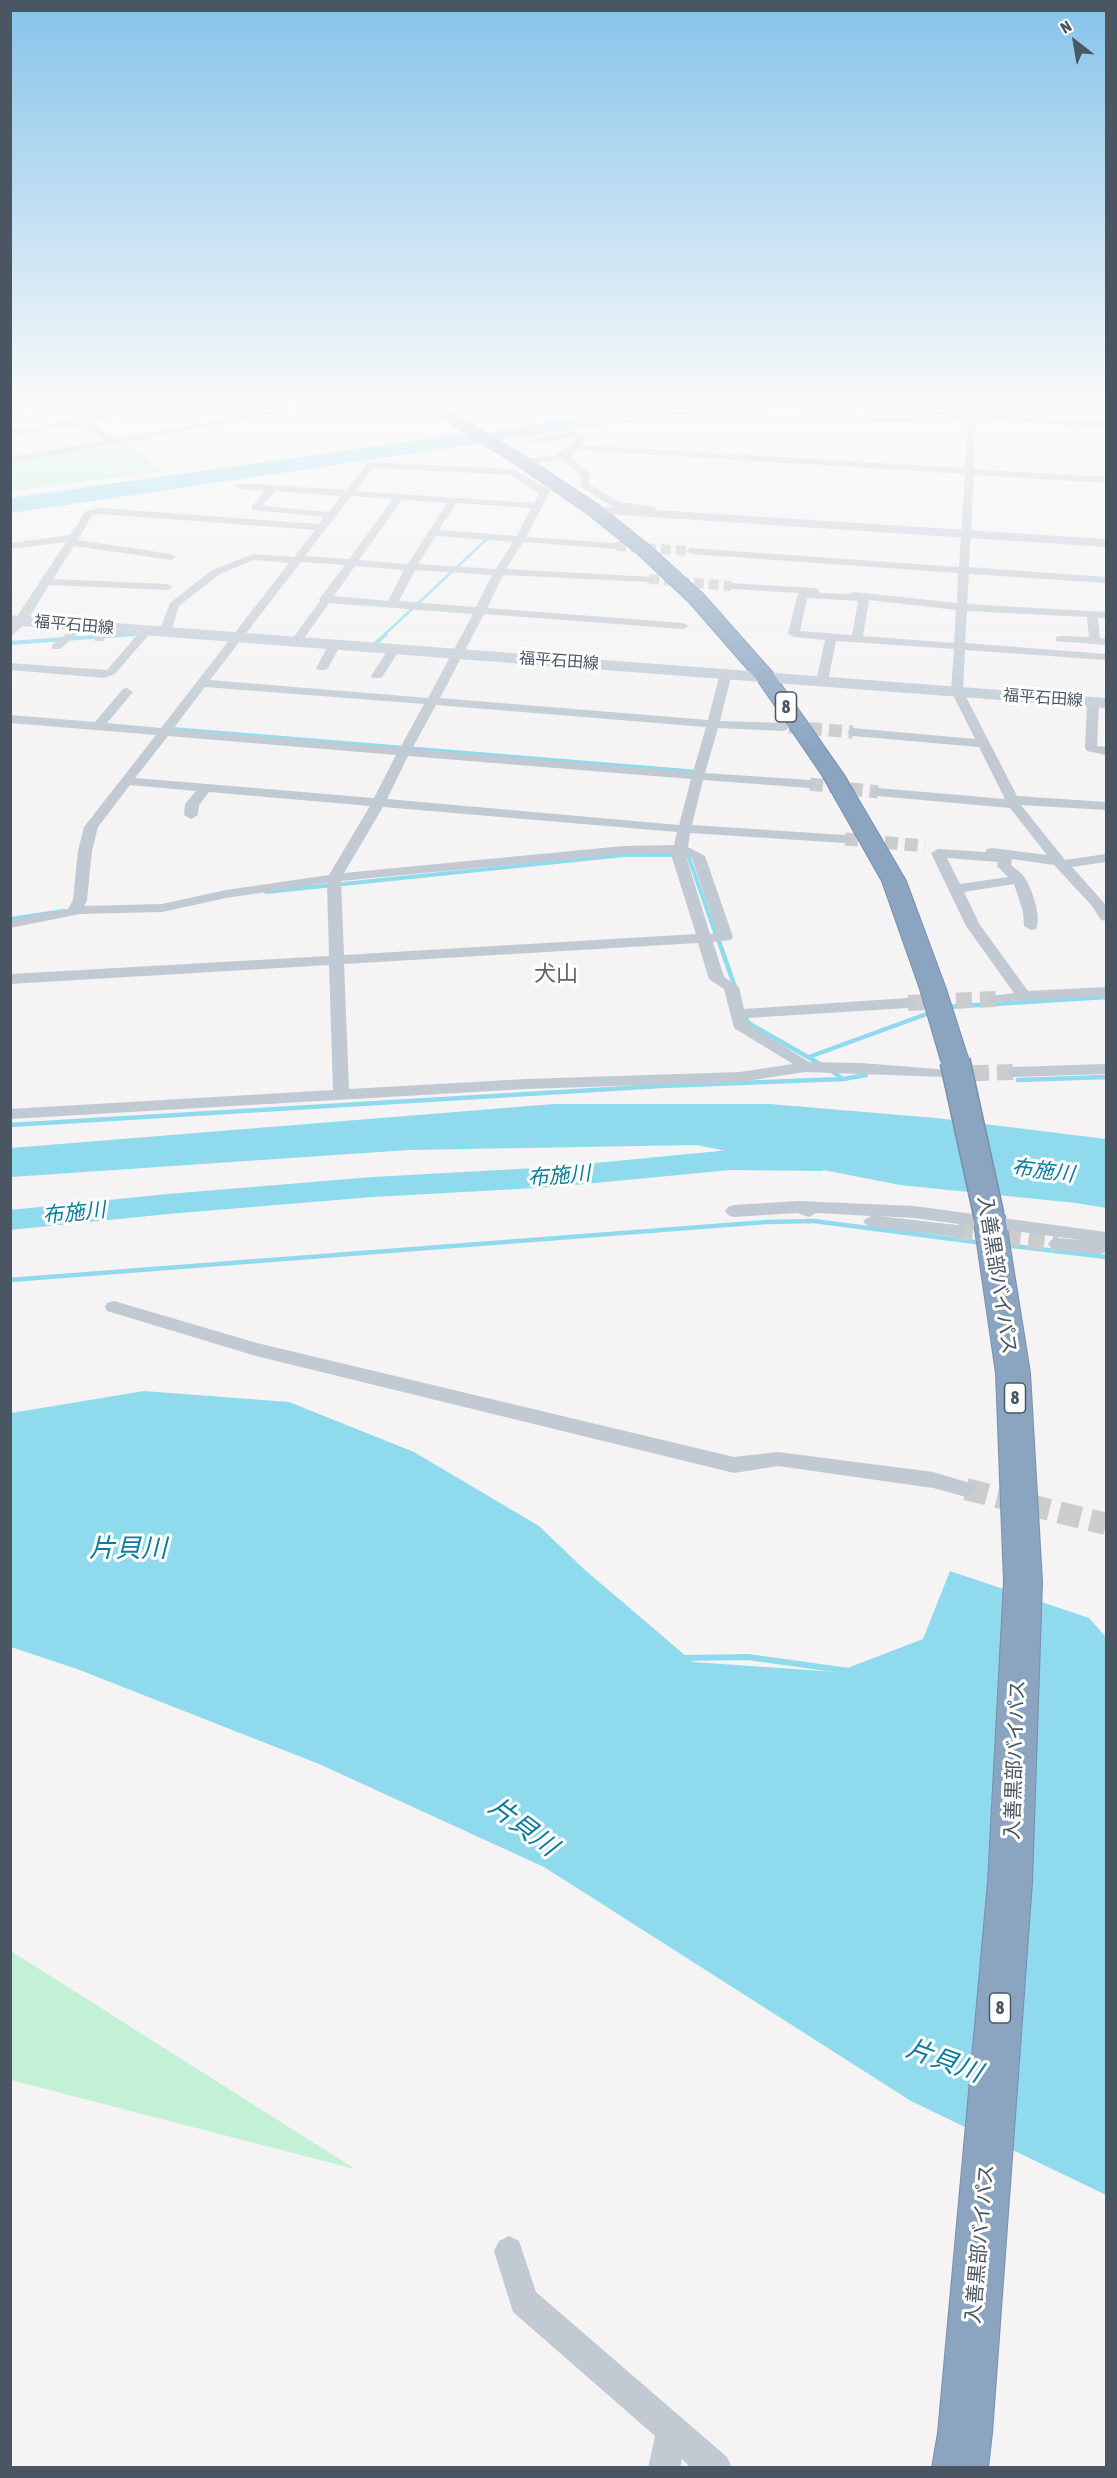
<!DOCTYPE html>
<html>
<head>
<meta charset="utf-8">
<style>
  body { margin:0 }
  #map { position:relative; width:1117px; height:2478px; overflow:hidden; background:#f5f3f3; font-family:"Asap Condensed",sans-serif }
  canvas { display:block }
  .frame { position:absolute; inset:0; border:12px solid #4a5661; pointer-events:none }
  .north { position:absolute; left:1045px; top:12px; width:60px; height:60px; -webkit-text-stroke:4px #fff; paint-order:stroke; rotate:329deg; font-size:16px; font-weight:700; line-height:24px; text-align:center; color:#4a5661 }
  .north::after { content:''; display:block; margin:auto; width:21px; height:27px; background:#4a5661; clip-path:polygon(50% 0,100% 100%,50% 72%,0 100%) }
</style>
</head>
<body>
<div id="map">
<canvas width="1117" height="2478"></canvas>
<div class="frame"></div>
<div class="north">N</div>
</div>
<script>
const c = document.querySelector('canvas').getContext('2d');
c.lineJoin = 'round';
function fill(path, color) {
  c.fillStyle = color;
  c.fill(path, 'evenodd');
}
function stroke(path, color, width, dash) {
  c.strokeStyle = color;
  c.lineWidth = width;
  c.lineCap = dash ? 'butt' : 'round';
  c.setLineDash(dash || []);
  c.stroke(path);
}
function write(font, color, halo, rows, align = 'center') {
  c.font = font + ' "Asap Condensed","Noto Sans JP",sans-serif';
  c.lineWidth = 6;
  c.setLineDash([]);
  c.textBaseline = 'middle';
  c.strokeStyle = halo;
  c.fillStyle = color;
  for (const [text, x, y, turn = 0] of rows) {
    c.save();
    c.translate(x, y);
    c.rotate((+turn || 0) * Math.PI / 180);
    c.textAlign = isNaN(turn) ? turn : align;
    if (halo) c.strokeText(text, 0, 0);
    c.fillText(text, 0, 0);
    c.restore();
  }
}
fill(new Path2D(`
  M125,442L164,471L11,491V462Z
  M11,1951L355,2169L11,2080Z`), '#c3f1d5');
fill(new Path2D(`
  M974,404H1030L973,416L961,406Z
  M952,409L961,417L909,422H633L525,436L509,428C556,421 606,410 655,411C716,413 777,415 838,415C870,415 924,424 952,409Z
  M461,434L477,444L11,513V498Z
  M554,1104H770L936,1118L1106,1139V1208L1076,1203L900,1185L696,1145L409,1150L11,1177V1148Z
  M144,1391L289,1402L414,1452L539,1526L585,1570L693,1662L837,1672L923,1639L950,1571L1089,1618L1106,1637V2195L911,2101L544,1867L319,1764L77,1669L11,1647V1413Z`), '#90daee');
stroke(new Path2D(`
  M714,405L820,408
  M648,406L716,404
  M113,635L134,634
  M384,635L487,539`), '#90daee', 3);
stroke(new Path2D(`
  M10,643L134,634
  M376,643L386,634
  M173,729L699,772
  M266,892L624,855H688L716,935
  M10,919L64,911`), '#90daee', 4);
stroke(new Path2D(`
  M716,933L736,990
  M946,1007L1106,997
  M745,1016L748,1023L822,1065
  M809,1057L932,1012
  M830,1070L843,1079
  M1018,1080L1106,1077
  M10,1125L661,1086L843,1079L866,1075
  M1004,1245L1106,1257
  M10,1280L766,1222L814,1221L983,1243`), '#90daee', 4.5);
stroke(new Path2D(`
  M683,1658L748,1657L849,1671`), '#90daee', 6);
fill(new Path2D(`
  M987,404H1017L1015,407C996,412 915,433 904,419L912,414L953,411Z
  M561,422L569,427L567,430L425,451L417,446L425,441Z
  M730,1150L821,1151L832,1154L837,1161L832,1168L821,1171L730,1170L554,1187L373,1197L168,1214L10,1230V1210L168,1194L373,1177L554,1167Z`), '#90daee');
stroke(new Path2D(`
  M616,546L691,551
  M649,579L731,586`), '#caccce', 10, [10, 5]);
stroke(new Path2D(`
  M789,727L853,732
  M810,784L878,792
  M845,839L925,846`), '#caccce', 13, [13, 7]);
stroke(new Path2D(`
  M908,1003L996,999
  M949,1074L1013,1072
  M957,1231L1057,1244`), '#caccce', 16, [16, 8]);
stroke(new Path2D(`
  M966,1489L1106,1524`), '#caccce', 22, [22, 10]);
const highway = new Path2D(`
  M419,404H438L529,459L600,506L650,546L703,594L773,673L844,775L906,881L946,989L969,1061L965,1067L955,1069L945,1067L941,1061L920,989L882,881L822,775L758,681L689,602L638,554L588,514L517,465Z
  M989,1206L1000,1209L1005,1216L1030,1373L1042,1582L1032,1882L992,2433L988,2468H932L938,2433L988,1882L1004,1582L996,1373L973,1216L978,1209Z`);
stroke(highway, '#7690ad', 2);
fill(new Path2D(`
  M57,404H66L85,418L167,404H186L91,422L114,439L311,404H329L10,463V457L104,441L82,424L10,436V430L76,419Z
  M820,404H929L925,407L848,411Z
  M948,404H956L972,419L996,414L1008,415L1009,412L1039,404H1053L1015,416L1106,422V428L996,420L975,424L974,469L1106,477V483L974,475L969,567L1106,577V583L969,574L967,604L1106,612V618H1098L1100,638L1106,639V645L1056,641V637L1060,636L1089,637L1087,617L967,611L965,643L1106,654V660L965,650L963,691L1017,796L1106,802V810L1021,805L1065,860L1106,854V862L1072,867L1105,904L1106,921L1101,920L1092,906L1054,865L1012,859L1011,865C1016,869 1022,873 1025,878C1032,889 1042,917 1036,929L1031,930L1024,926L1023,912L1014,884L964,892L980,925L1028,991L1106,987V996L991,1002L988,999L991,996L1014,993L966,926L931,853L938,849L985,852L987,849L992,848L1047,855L1010,808L878,796L871,792L878,788L1005,799L979,747L853,736L847,732L853,728L975,739L951,691L954,649L836,641L828,681L826,683H818L816,681L825,640L794,637L788,634L798,593L731,589L726,586L731,583L815,588L819,589V593L849,594L854,592L957,603L958,573L691,554L686,551L691,548L959,567L965,474L577,450L571,458L591,474L589,484L619,502L655,507L658,513L653,516L648,511L613,507L581,487V475L562,459L523,465L518,462C528,456 542,459 554,455C560,452 564,447 571,445L576,437L533,444L528,441L530,439L578,431L586,436L581,445L965,468L968,426ZM807,598L858,601L852,635L800,631ZM869,600L956,610L954,643L863,636ZM947,858L998,862L997,866L1008,877L960,884Z
  M370,462L512,469L543,486L551,481H557L559,483L551,489L526,537L616,543L621,546L616,549L523,542L506,569L653,577V581L649,582L503,575L487,608L683,623L689,626L683,629L484,614L440,698L708,720L720,673L722,671H730L732,673L720,721L784,723L790,727L784,731L718,728L705,773L810,780L816,784L810,788L703,780L692,825L845,835L852,839L845,843L690,833L688,847L705,856L733,937L731,940L713,942L724,977L739,987L744,1009L908,998L916,1003L908,1008L747,1018V1023L809,1062L861,1063L938,1069L944,1071L946,1074L944,1077L805,1072L740,1082L526,1089L10,1119V1109L333,1090L329,965L10,984V974L329,956L327,883L226,898L162,912L80,914L10,928V920L68,909L73,900L78,851L84,827L156,735L10,723V715L95,722L123,689L127,688L133,692L107,723L161,728L289,563L254,560L220,574L179,606L171,632L165,635L159,632L170,603L212,570L253,554L294,557L315,530L101,514L92,515L78,540L171,554L176,557L171,560L74,546L53,579L168,584L173,587L168,590L49,585L26,623L10,637V627L66,542L10,549V543L70,535L86,511L101,508L319,524L324,517L252,510V506L265,491L240,489L235,486L240,483L346,490L367,463ZM373,468L510,475L539,493L534,503L355,491ZM275,491L341,496L329,512L262,506ZM351,496L393,499L349,559L305,556ZM402,500L447,503L408,564L359,560ZM456,503L531,508L517,536L439,530ZM436,536L513,542L496,569L418,564ZM301,562L345,565L319,599L320,601L290,642L292,644H300L329,603L473,614L428,698L210,680ZM355,566L404,570L388,601L334,596ZM415,570L492,575L476,607L399,601ZM205,687L424,704L400,748L173,729ZM436,705L706,727L693,772L412,749ZM168,736L396,755L374,798L135,778ZM408,756L691,779L679,825L387,799ZM130,785L196,791L185,804L184,815L191,819L198,815L199,805L209,792L370,806L329,875L226,890L162,904L84,906L87,900L92,851L98,827ZM383,807L677,832L674,845L623,846L344,873ZM673,853L672,858L696,934L344,955L341,881L623,854ZM686,856L692,858L717,933L710,934ZM698,943L709,979L724,989L734,1028L793,1064L740,1072L526,1079L349,1089L344,964Z
  M80,623L86,626L84,628L60,649H52V645Z
  M109,625L113,626V630L103,641H95V637L105,626Z
  M146,628L152,631L115,674L104,678L10,670V663L107,670L142,629Z
  M335,641L341,644L328,668L326,670H318L316,668L329,644Z
  M394,646L400,649L383,676L381,678H373L371,676L390,647Z
  M1093,698L1099,702L1097,746L1106,747V755L1087,751L1085,748L1087,702Z
  M1106,1064V1074L1013,1077L1005,1072L1013,1067Z
  M799,1201L914,1206L1106,1232V1252L1100,1254L1057,1250L1051,1248L1048,1244L1051,1240L1057,1238L1082,1240L914,1218L878,1216L957,1225L963,1227L966,1231L963,1235L957,1237L872,1227L866,1225L863,1221L871,1216L816,1213L809,1217L797,1213L734,1217L728,1215L725,1211L728,1207L734,1205Z
  M114,1301L257,1343L734,1457L778,1452L933,1472L973,1484L976,1489L973,1494L966,1497L933,1488L778,1466L734,1473L256,1356L107,1311L105,1307L107,1303Z
  M509,2236L519,2241L536,2292L727,2457L732,2468H691L682,2459L680,2468H648L655,2436L513,2312L494,2251L499,2241Z`), '#c1cad2');
fill(new Path2D(`
  M594,506L1106,539V547L589,513L587,510Z
  M10,615L1106,698V708L10,625Z`), '#c1cbd6');
fill(highway, '#8ba5c1');
const highwayBridge = new Path2D(`
  M955,1061L989,1216`);
stroke(highwayBridge, '#7690ad', 32, []);
stroke(highwayBridge, '#8ba5c1', 29);
fill(new Path2D(`
  M74,404H129L84,412Z`), '#b0b2b7');
fill(new Path2D(`
  M10,404H56L55,405L10,413Z
  M83,404H129L84,412Z`), '#909195');
const sky = c.createLinearGradient(0, 0, 0, 751);
sky.addColorStop(0, '#85c3ea');
sky.addColorStop(0.54, '#fafafa');
sky.addColorStop(1, '#fafafa00');
c.fillStyle = sky;
c.fillRect(0, 0, 1117, 751);
write('16px', '#4a5661', '#fff', [
  ["福平石田線",74,625,5],
  ["福平石田線",559,661,4],
  ["福平石田線",1043,698,4]
]);
for (const [x, y, w] of [
  [786,707,21],
  [1015,1398,21],
  [1000,2008,21]
]) {
  const box = new Path2D();
  box.roundRect(x - w / 2, y - 15, w, 30, 4.5);
  c.fillStyle = '#fff';
  c.fill(box);
  stroke(box, '#4a5661', 1.5);
}
write('bold 18px', '#4a5661', null, [
  ["8",786,707],
  ["8",1015,1398],
  ["8",1000,2008]
]);
write('20px', '#4a5661', '#fff', [
  ["入善黒部バイパス",997,1275,81],
  ["入善黒部バイパス",1015,1760,-88],
  ["入善黒部バイパス",980,2244,-85]
]);
write('italic 21px', '#0c7c9b', '#fff', [
  ["布施川",1043,1171,7],
  ["布施川",559,1176,-5],
  ["布施川",74,1213,-6]
]);
write('22px', '#5f6368', '#fff', [
  ["犬山",556,974]
]);
write('italic 26px', '#0c7c9b', '#fff', [
  ["片貝川",128,1549],
  ["片貝川",523,1827,37],
  ["片貝川",944,2061,20]
]);
</script>
</body>
</html>
